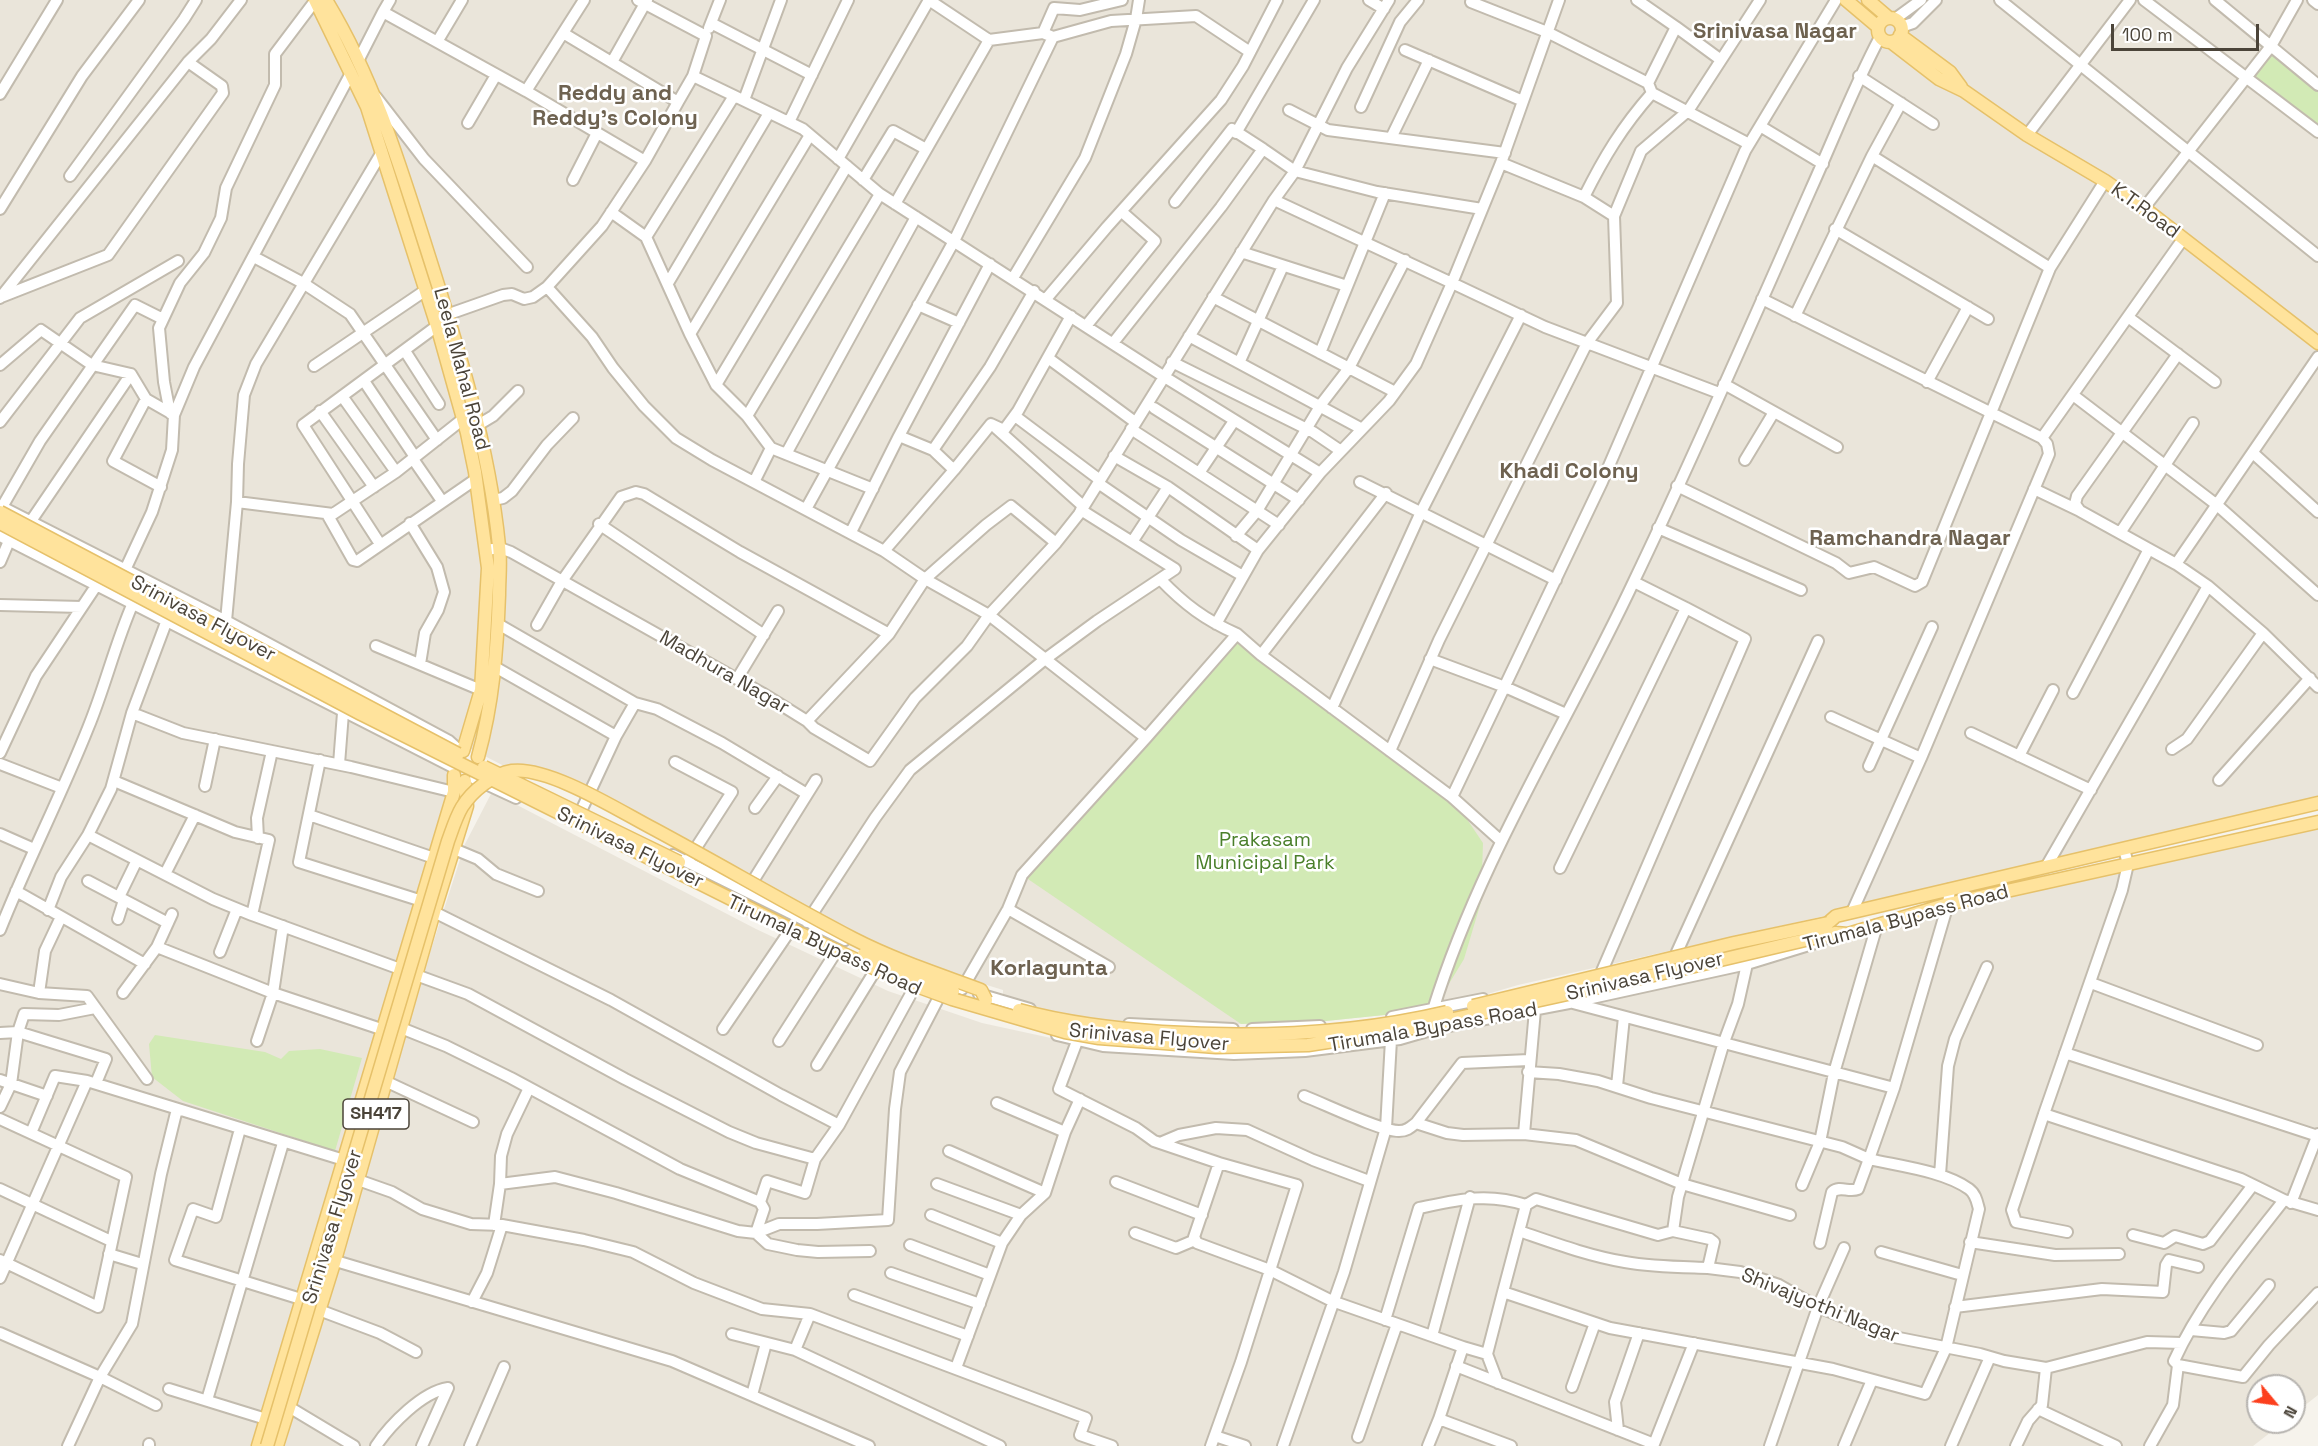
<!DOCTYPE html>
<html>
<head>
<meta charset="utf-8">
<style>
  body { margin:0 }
  #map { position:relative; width:2318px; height:1446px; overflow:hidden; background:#f6f3ec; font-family:"Space Grotesk",sans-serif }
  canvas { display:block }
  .north { position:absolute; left:2246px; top:1374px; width:60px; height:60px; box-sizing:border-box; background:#fff; border:2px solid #b7b4b0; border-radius:50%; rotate:119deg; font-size:16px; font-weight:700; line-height:24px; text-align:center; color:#4b4439 }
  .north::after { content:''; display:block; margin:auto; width:21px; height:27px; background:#fc3f1d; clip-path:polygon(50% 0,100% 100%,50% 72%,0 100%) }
  .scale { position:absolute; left:2111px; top:24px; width:148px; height:27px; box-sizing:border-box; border:3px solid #4b4439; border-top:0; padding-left:8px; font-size:18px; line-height:21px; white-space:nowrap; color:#4b4439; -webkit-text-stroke:4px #fff; paint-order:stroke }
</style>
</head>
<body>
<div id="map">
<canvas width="2318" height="1446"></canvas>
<div class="north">N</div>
<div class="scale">100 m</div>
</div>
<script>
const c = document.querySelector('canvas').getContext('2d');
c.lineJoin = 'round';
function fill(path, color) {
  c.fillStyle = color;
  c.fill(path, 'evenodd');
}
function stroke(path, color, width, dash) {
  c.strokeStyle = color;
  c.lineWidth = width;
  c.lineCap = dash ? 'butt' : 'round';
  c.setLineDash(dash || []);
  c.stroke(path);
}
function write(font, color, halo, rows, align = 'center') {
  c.font = font + ' "Space Grotesk",sans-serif';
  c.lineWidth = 5;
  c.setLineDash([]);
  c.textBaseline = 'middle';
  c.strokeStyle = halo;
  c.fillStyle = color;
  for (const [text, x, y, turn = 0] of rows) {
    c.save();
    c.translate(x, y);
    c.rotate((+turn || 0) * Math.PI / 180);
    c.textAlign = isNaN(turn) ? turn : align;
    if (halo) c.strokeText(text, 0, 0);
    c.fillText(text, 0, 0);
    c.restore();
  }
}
fill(new Path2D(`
  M0,0H2318V802L2153,842L1518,985L1433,1010L1326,1021L1151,1027L1003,1005V990L915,963L795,906L577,792L506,767L0,505Z
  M0,539L387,735L473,783L456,795L258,1446H0Z
  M492,792L756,929L888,991L982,1023L1074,1043L1233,1053L1783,954L2224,844L2318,826V1395L2294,1414V1386H2258V1422H2284L2253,1446H285L388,1083L465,844Z`), '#eae5da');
fill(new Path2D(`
  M2272,44L2318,81V132L2246,77Z
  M1237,634L1452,797L1483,843L1481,902L1464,959L1433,1010L1326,1021L1241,1024L1022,875Z
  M155,1035L265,1052L281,1059L289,1051L320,1049L362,1058L335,1151L183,1101L152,1077L149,1044Z`), '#d2eab5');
const minor = new Path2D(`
  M390,0L383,12L526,91L584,0
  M638,0L706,36L693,76
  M1122,0L1080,10L1054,8L1043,33L1053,37L1111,21L1196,16L1250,52
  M1369,0L1384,9
  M1389,0L1347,68L1295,171L1377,192L1482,209
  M1472,0L1471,2L1547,32L1648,83L1652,93C1622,127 1604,157 1584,197L1501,163
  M1637,0L1676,27L1648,83
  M2000,0L2318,256
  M2144,0L2318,132
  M2215,0L2318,85
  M2313,0L2318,4
  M1895,19L1921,0
  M711,23L812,75
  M1676,27L1721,60
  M1901,27L1913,23L1936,0
  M709,28L720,0
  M563,33L678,102L693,76L803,129L880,194L1163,376L1320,473L1389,401L1416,364L1452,283L1545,327L1719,393
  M437,42L462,0
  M1405,50L1523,101
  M359,59L383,12
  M612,62L647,0
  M1859,76L1933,124
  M526,91L645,161
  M1652,93L1749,144
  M0,94L57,0
  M376,97L424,159L527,267
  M744,100L781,0
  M1361,107L1400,22L1418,0
  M1289,110L1328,130L1505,153
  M789,122L848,0
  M468,123L496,75
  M1760,126L1823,164
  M1236,133L1314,0
  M2027,135L2130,0
  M1391,138L1429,60
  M1872,156L1901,103
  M838,159L929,0L989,40L1043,33
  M70,176L184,19L196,0
  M573,180L597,133
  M863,180L893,131L926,149
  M1584,197L1614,216
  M1175,202L1232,129L1263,149
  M895,204L989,40
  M2144,208L2271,46L2297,0
  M0,209L82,76L139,0
  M611,212L646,237L690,334L810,135
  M1835,229L1988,319
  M646,237L734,96
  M1241,252L1347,286
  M254,257L303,283L350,314L437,440
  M1013,278L1085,158L1126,54L1136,19L1139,0
  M668,283L769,113
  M547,287L592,337L613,368L644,406L676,438L712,460L884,551L925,579L989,615L1146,738
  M1,297L108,255L223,93L222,86L188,62
  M1213,297L1395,392
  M0,298L188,62L211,39L241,0
  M1046,299L1107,227L1221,100L1243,66L1277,0
  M1762,299L2042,438L2047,444L2049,454L1921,758L1852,912
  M918,305L959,323
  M1795,316L1872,156L2050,268
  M2128,317L2215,382
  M435,319L503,295L512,294L524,299L533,297L547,287L575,256L602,226L645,161L678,102
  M1086,326L1155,241L1122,212
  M690,334L716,385L747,416L771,448L873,489
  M1189,336L1362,429
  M1113,343L1221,207L1263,149L1295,171L1274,200
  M405,351L439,404
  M1320,353L1385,193
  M1048,358L1135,422
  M1172,362L1313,432L1341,451
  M1239,363L1283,266
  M0,365L41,330L92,365L131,374L146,399L174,415
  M314,366L426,290
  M364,381L415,457
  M1927,382L1968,307
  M1724,384L1837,447
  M716,385L847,166
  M2073,395L2217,505L2318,595
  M342,396L396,472
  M146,399L113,461L161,487
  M1154,408L1299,500
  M320,411L374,487
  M170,413L164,382L159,328L180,283L204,253L221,218L226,188L275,85V54L315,1
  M747,416L880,194
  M1015,416L1100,480
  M0,422L80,318L178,261
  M478,425L493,416L518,391
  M996,428L1083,506
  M1131,429L1279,525
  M2042,438L2183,239
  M933,450L990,367L1034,291
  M2253,453L2318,512
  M786,454L916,217
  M1114,456L1168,487L1258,550
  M413,459L442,501
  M1745,460L1774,412
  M954,470L991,424L1004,430L1018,411L1071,316
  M1199,473L1234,421
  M754,482L771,448
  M1360,482L1556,580
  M1098,483L1181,540L1243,576
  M1677,486L1836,563L1849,573L1874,567L1915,586L1922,582L2050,268L2105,181
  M2034,489L2080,511
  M493,500L503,498L512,491L547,445L573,418
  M237,502L333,514L396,472L463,419
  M0,506L226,621L449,741L461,752
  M2,507L40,441L135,305L163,319
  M806,509L954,241L1053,37
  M327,514L353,560L357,561L476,479
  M31,521L131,374
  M410,523L437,567L444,592L438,610L425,633L420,664
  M599,524L764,635
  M1658,528L1801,590
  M851,532L899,436L990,264
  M2120,533L2193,423
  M0,536L451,766
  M1236,536L1257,511L1322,403L1349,368L1405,260
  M1132,542L1168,487
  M380,544L303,425L437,326
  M486,550L500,548L511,552L762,693L807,721L889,634L925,579L986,525L1011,506L1056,543
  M884,551L954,470L933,450L899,436
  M0,562L9,541
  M2176,564L2318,357
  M125,570L152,512L172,450L174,415L194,367L351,73
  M1160,579C1184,604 1205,620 1237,634
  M2208,586L2263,633L2318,687
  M0,605L82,607
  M226,621L237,502L238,464L244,395L256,364L382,152
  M498,624L635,703L657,709L722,743L807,794
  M1216,624L1258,550L1320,473
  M537,625L562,581L621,497L636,492L644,494L740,552L889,634
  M376,646L481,690
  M1261,655L1386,493
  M1430,659L1505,687L1566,714
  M495,667L616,736
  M737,679L778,611
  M2073,693L2149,549
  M1332,708L1421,512L1521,315
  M132,713L183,733L351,767L454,792
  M1831,717L1921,758
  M807,721L814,728L870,761L915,698L967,646L989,615L1056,543L1079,514L1274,200L1452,283L1501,163L1559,0
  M1971,733L2091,790
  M2172,749L2187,739L2263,633
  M1390,751L1439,640L1587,343L1617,303L1614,216L1641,151L1688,111L1760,0
  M0,753L36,676L96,586
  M2019,756L2053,690
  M320,760L299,862L422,901
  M675,762L732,792L690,857
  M0,764L62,788
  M339,764L343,713
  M1869,766L1932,627
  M475,779L516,798
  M2219,780L2310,678
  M114,781L235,832L269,840L252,915
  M205,786L215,739
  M1452,797L1602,482L1745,151L1836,0
  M755,808L778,776
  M582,809L616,736L635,703
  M309,815L434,858
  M0,834L34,849
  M88,835L213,899L252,915L403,970
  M258,838L257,818L272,751
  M454,849L478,859L496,874L538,891
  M673,855L845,940
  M2046,867L2208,586L2176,564L2080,511L2075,504L2077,496L2178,354
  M1560,868L1686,608L1634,582
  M165,874L195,815
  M88,881L168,923
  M748,889L816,780
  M16,891L145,964
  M119,897L137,860
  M1008,909L1109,967
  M48,910L61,877L88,835L111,789L132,713L167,620
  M434,912L611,1000L781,1095L839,1125
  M118,919L124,900
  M807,922L875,818L910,770L1044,660L1097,621L1175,569L1081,510
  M0,930C27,862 61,796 88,728C105,687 115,644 133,603
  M157,947L273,993L384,1030
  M220,952L237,909
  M1677,952L1818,641
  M1747,964L1738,1004L1724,1042L1678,1197L1673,1231L1710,1239L1714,1242L1708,1268L1740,1272L1779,1285L1818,1307L1894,1337L1980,1354L2004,1361L2046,1368L2042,1405L2028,1421L2016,1446
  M1602,971L1745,639L1686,608
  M416,975L468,994L625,1079L729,1132L756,1143L815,1159
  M2091,983L2257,1045
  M0,984L39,993L87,996L147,1079
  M962,989L1008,909L1022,875L1146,738L1237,634L1261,655L1452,797L1501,841
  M39,993L45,951L61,917
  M123,993L157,947L172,914
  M979,994L1030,1009
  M1573,1003L1894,1088
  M1535,1010L1524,1134L1576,1140L1682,1184L1790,1215
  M1434,1015L1433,1010C1480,858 1567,724 1634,581C1696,452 1753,320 1811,189C1834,138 1854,86 1880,37
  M1392,1017L1483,999
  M1129,1024L1233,1029
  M401,1028L446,1046L511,1078L680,1169L760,1202L764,1209L756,1233
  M723,1029L789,932
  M1252,1029L1320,1026
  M0,1033L18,1032L106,1059L96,1083
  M1057,1035L1103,1046L1234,1054L1305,1051L1400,1039L1438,1028L1569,1003L1747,964L1822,941
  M1079,1036L1059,1089L1136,1128L1154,1141L1219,1163L1194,1237L1197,1243L1270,1270L1332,1301L1463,1347L1439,1419L1511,1446
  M257,1041L273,993L283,926
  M779,1041L834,955
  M2065,1053L2318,1136
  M817,1065L873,974
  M1528,1072L1559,1074L1598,1081L1651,1098L1842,1147L1869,1159L1894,1088L1948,904L1950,889
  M0,1080L47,1096
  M385,1081L473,1122
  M1617,1086L1624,1017
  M1304,1096C1325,1104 1380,1131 1399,1131C1407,1131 1411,1127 1416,1123L1462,1063L1529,1060
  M997,1103L1065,1132L1080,1099
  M0,1107L11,1084L18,1032L24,1014L59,1015L95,1008
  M2044,1114L2122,890L2128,864L2124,849
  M0,1119L126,1177L98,1307L0,1260
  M1416,1123L1447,1133L1463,1135L1524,1134
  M240,1129L216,1217L193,1209L175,1260L301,1299
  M31,1133L55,1076L87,1081
  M1160,1143L1179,1135L1216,1128L1247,1130L1313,1160L1369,1181
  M949,1151L1045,1193
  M1940,1175L1948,1066L1955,1039L1987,967
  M358,1180L392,1192L422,1209L471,1224L502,1225L584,1240L633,1252L694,1283L762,1309L810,1314L1086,1418L1080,1435L1112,1446
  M1116,1182L1202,1215
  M500,1184L555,1177L616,1193L738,1231L756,1233L768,1244L797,1250L818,1252L870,1251
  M937,1184L1021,1215
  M1802,1185L1820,1142L1834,1073L1877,925
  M0,1189L111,1241
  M760,1202L767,1181L805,1193L815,1159L839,1125L913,990
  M2291,1203L2318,1134
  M2318,1210L2284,1200C2245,1250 2200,1303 2174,1361L2178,1365L2243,1377L2269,1345L2318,1293
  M931,1215L1002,1243
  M494,1225L500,1184L501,1156L507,1134L529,1088
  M1519,1231C1554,1243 1589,1256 1625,1262C1653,1267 1680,1267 1708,1268
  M2067,1232L2016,1222L2012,1210L2044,1114L2241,1179L2284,1200
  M756,1233L779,1224H817L888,1220L895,1109L900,1072L938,999
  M1135,1233L1176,1248L1195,1240
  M2133,1235L2164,1243L2175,1236L2203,1244L2210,1241L2253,1185
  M1970,1242L2055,1255L2119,1254
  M910,1245L990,1275
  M1881,1252L1962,1275
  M109,1254L142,1264
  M329,1259L672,1361L869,1446
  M891,1273L980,1304
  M0,1278L87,1081L344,1160
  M1503,1292L1526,1205L1536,1199L1658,1235L1673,1231
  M854,1295L968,1336
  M472,1302L487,1273L502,1225
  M1955,1307L2102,1289L2163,1292L2166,1265L2169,1260L2198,1267
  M319,1310L380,1333L416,1352
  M1385,1320L1419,1208C1457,1200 1487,1192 1526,1205
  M2191,1330L2224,1333L2231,1331L2269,1285
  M0,1333L100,1377L156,1405
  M732,1334L795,1350L1000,1446
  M1432,1336L1470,1197
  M1463,1347L1487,1354L1503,1292L1610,1328L1833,1369L1925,1394L1946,1348L1979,1209C1977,1202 1976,1194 1969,1189C1944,1171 1899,1166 1869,1159L1858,1189C1849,1193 1840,1185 1832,1192L1820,1243
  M795,1350L810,1314
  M1487,1354L1498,1383
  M1456,1366L1654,1444L1694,1343
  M956,1368L1002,1243L1021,1215L1045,1193L1065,1132
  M2046,1368L2147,1342L2182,1343
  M1572,1387L1595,1323
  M169,1389L266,1419
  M752,1395L766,1343
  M207,1400L283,1143
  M289,1407L354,1446
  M2038,1409L2116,1446
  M1618,1430L1615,1402L1639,1333
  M1215,1436L1245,1446
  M1358,1437L1397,1324
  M68,1446L100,1377L132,1324L161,1174L177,1109
  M149,1446V1444
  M376,1446C390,1425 422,1392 448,1388
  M422,1446L448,1388
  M470,1446L504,1367
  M1211,1446L1241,1362L1297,1185L1219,1163
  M1283,1446L1344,1272L1386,1128L1391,1040
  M1428,1446L1439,1419
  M1770,1446L1818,1307L1844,1248
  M1844,1446L1872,1380
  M1951,1446L1990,1357
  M2150,1446L2173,1405L2178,1365`);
const major = new Path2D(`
  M315,0L367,107L437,326L467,433L475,472L488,568L481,690L463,751
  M326,0C373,77 399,162 426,247C457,344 489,444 499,546C501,562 499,579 499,595C497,650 493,703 478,757
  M1846,0L1878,27
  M1868,0L1889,18
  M1878 30a12 12 0 1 1 24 0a12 12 0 1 1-24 0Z
  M1900,35L1950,72L1961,87
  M1891,42L1939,79L1964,91L2027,135L2105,181L2144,208L2318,343
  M1828,923L1836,916L2318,803
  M1835,933L1848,934L1948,904L2318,822
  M258,1446L454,792V775
  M277,1446L335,1260L434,912L467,806L465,781`);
stroke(minor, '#c2bbae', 14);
stroke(major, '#e6c16a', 15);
stroke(minor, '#fff', 10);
stroke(major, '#ffe39c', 12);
const majorBridge = new Path2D(`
  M0,512L458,754
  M0,523L361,714L801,934L895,978L952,999L1065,1032L1099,1038L1216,1047L1308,1045L1399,1031L1695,966L1835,933
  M484,767L679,862
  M864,954L953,991
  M1473,1006L1734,943L1828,923
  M1019,1010C1066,1023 1113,1028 1162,1032C1257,1038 1354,1034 1447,1012
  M267,1446L448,841C452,830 456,817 462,807C472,791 493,774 512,771C549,766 621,812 654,829C721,865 787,904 854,939C895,960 938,974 981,990L986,1000`);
stroke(majorBridge, '#e6c16a', 15, []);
stroke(majorBridge, '#ffe39c', 12);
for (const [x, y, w] of [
  [376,1114,66]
]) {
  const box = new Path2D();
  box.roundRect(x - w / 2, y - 15, w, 30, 4.5);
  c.fillStyle = '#fff';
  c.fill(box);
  stroke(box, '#4b4439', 1.5);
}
write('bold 18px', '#4b4439', null, [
  ["SH417",376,1114]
]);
write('20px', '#4b4439', '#fff', [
  ["K.T.Road",2145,211,36],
  ["Leela Mahal Road",461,369,75],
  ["Srinivasa Flyover",203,619,28],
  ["Madhura Nagar",724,673,30],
  ["Srinivasa Flyover",630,848,26],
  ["Tirumala Bypass Road",1906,919,-15],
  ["Tirumala Bypass Road",824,946,25],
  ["Srinivasa Flyover",1645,977,-13],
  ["Tirumala Bypass Road",1433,1028,-10],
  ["Srinivasa Flyover",1149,1038,5],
  ["Srinivasa Flyover",333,1227,-73],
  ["Shivajyothi Nagar",1820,1306,22]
]);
write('20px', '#4a7f2a', '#fff', [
  ["Prakasam",1265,841],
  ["Municipal Park",1265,864]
]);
write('bold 22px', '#6e6250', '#fff', [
  ["Srinivasa Nagar",1775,32],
  ["Reddy and",615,94],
  ["Reddy's Colony",615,119],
  ["Khadi Colony",1569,472],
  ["Ramchandra Nagar",1910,539],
  ["Korlagunta",1049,969]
]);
</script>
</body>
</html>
